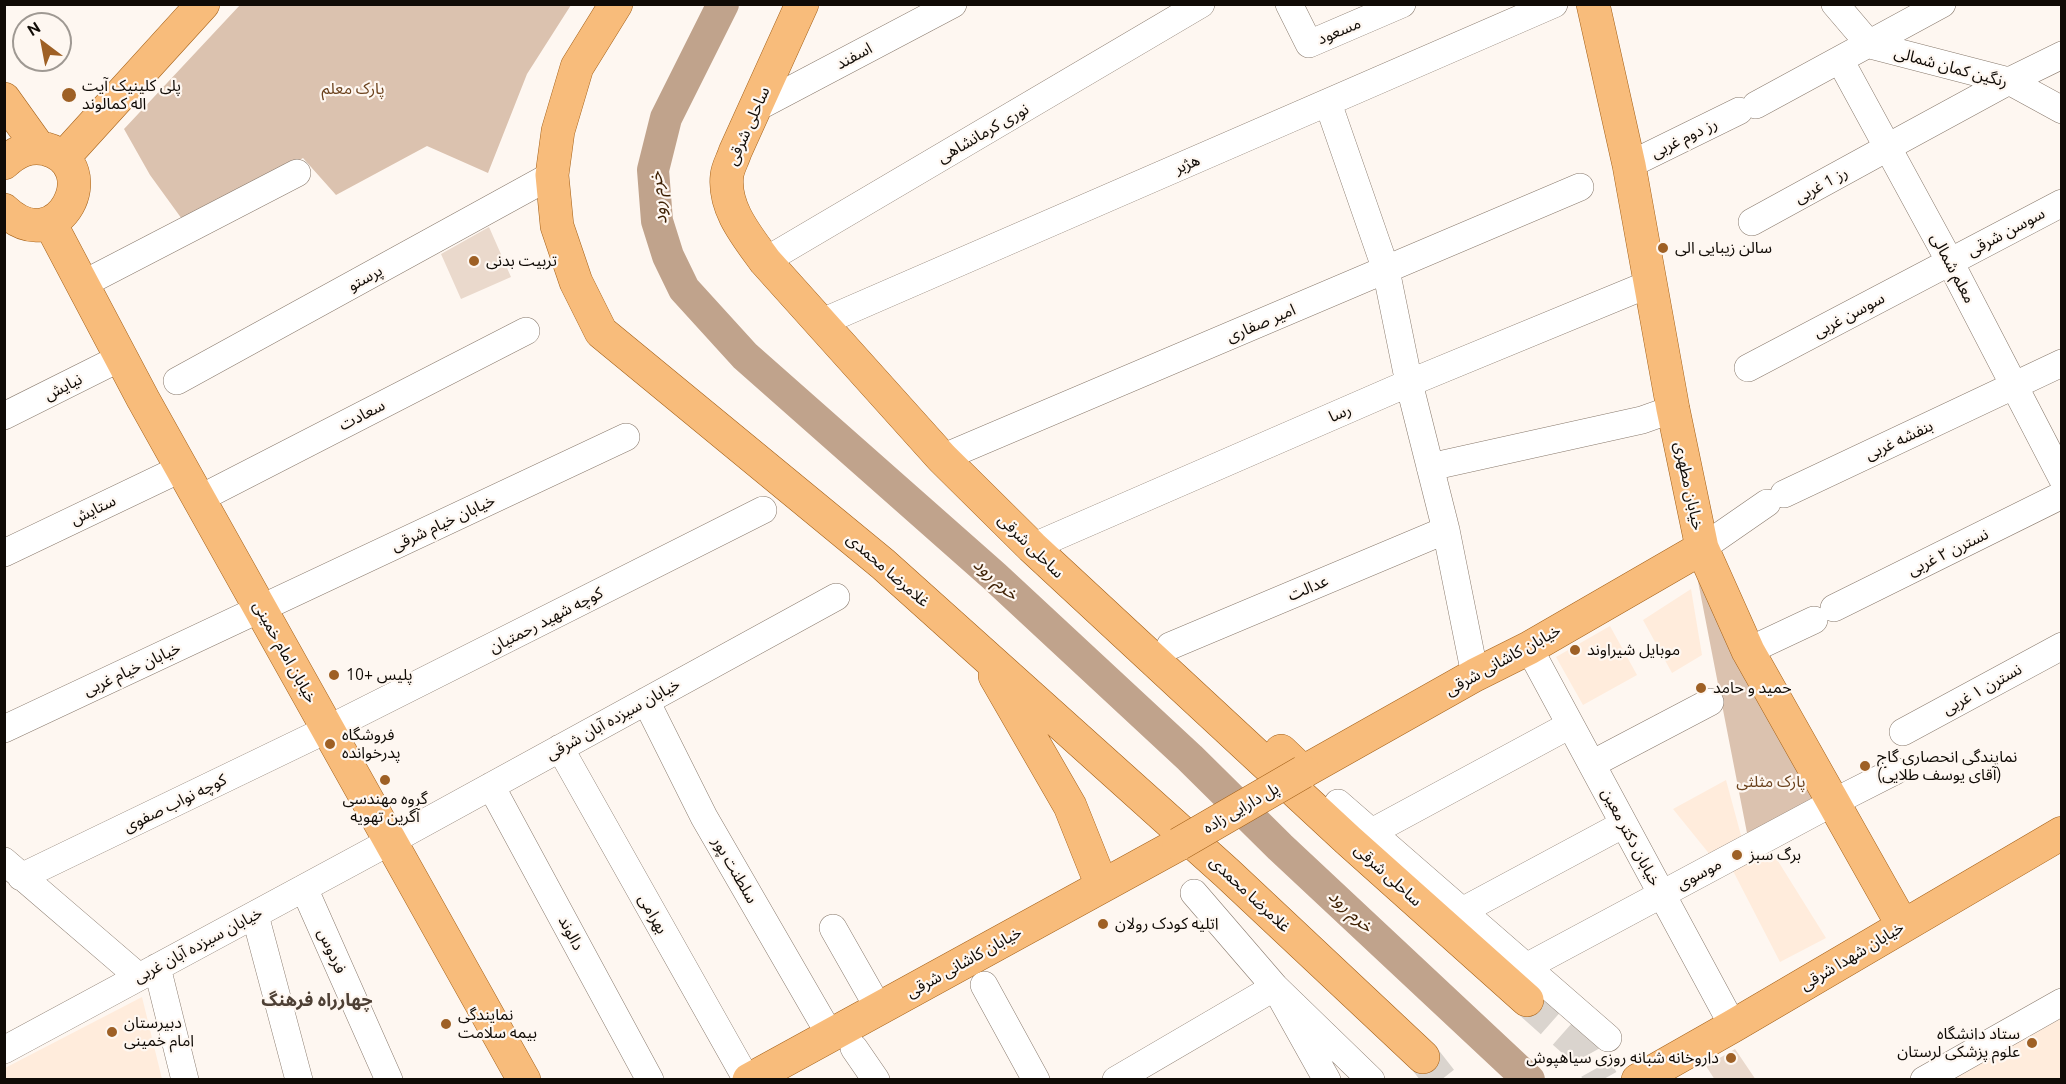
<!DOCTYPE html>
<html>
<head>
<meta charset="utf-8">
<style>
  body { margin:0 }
  #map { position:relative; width:2066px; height:1084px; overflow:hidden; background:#fef7f1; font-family:Ubuntu,sans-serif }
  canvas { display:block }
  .frame { position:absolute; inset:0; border:6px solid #100b06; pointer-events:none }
  .north { position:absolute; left:12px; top:12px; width:60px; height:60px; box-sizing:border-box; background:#fef7f1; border:2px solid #9f9993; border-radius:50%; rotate:328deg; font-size:16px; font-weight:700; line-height:24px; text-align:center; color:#100b06 }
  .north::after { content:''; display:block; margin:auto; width:21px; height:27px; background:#9e6025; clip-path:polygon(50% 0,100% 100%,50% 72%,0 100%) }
</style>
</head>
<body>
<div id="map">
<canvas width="2066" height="1084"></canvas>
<div class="frame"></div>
<div class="north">N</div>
</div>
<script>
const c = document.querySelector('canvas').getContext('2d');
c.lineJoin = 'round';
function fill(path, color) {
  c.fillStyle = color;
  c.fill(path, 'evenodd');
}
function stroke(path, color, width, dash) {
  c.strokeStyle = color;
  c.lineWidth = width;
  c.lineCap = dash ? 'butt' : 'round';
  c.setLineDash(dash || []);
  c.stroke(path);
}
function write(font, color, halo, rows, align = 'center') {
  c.font = font + ' Ubuntu,"Noto Sans Arabic",sans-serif';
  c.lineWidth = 4.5;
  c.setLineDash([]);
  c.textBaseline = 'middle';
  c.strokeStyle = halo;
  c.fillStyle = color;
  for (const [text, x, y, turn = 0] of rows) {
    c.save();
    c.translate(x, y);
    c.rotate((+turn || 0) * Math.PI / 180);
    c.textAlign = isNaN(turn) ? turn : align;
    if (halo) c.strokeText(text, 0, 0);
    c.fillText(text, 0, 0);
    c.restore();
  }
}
fill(new Path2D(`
  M1691,589L1702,655L1672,673L1643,620Z
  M1610,626L1637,675L1583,705L1556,657Z
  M1726,780L1742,839L1711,856L1673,809Z
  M1768,845L1826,938L1780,962L1730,865Z
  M142,997L162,1079H5V1068Z
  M2061,1006V1079H1943Z`), '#ffecdc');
fill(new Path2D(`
  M240,5H571L527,74L488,173L427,146L336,195L303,158L187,226L150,175L124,129Z
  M1696,571L1818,798L1747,833Z`), '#dbc2af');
stroke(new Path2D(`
  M723,4L666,118L653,170L657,221L668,256L684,289L745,356L994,576L1190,758L1280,847L1529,1080`), '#c0a38c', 32);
fill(new Path2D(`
  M489,227L511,277L461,299L441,254Z
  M1735,1049L1756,1080H1715L1706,1066Z`), '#ead9cc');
stroke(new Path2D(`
  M1527,1000L1587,1053L1602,1080
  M1423,1057L1441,1080`), '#dad4ce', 33, [33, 16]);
const minor = new Path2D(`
  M1289,4L1309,44L1402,4
  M1835,4L1870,45L2009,81L2062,110
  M1840,60L1950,262L2062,478
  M1328,103L1386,270L1409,383L1446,530L1475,675
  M1756,105L1942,4
  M756,108L953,4
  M1895,143L2009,81L2062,55
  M1629,165L1739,111
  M1752,222L1889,147
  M765,261L1201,4
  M83,284L297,173
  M820,323L1554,4
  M1748,368L2062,203
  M177,381L552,175
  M4,416L122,357
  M942,458L1580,187
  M1430,467L1642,420L1673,409
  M1784,494L2062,363
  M199,499L526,331
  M1032,547L1409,383L1649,284
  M1702,548L1767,503
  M4,553L182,468
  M1834,608L2062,495
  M1170,646L1446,530
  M1529,648L1733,1026
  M1748,651L1814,620
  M646,701L704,817L830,1035
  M4,729L626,437
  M1903,732L2062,646
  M560,748L747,1080
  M1592,764L1710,702
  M491,786L650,1080
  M1338,803L1608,1038
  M1370,833L1570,725
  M4,861L139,977
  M21,877L328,729L763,510
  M304,888L389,1080
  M1194,893L1275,987L1371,1080
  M1462,911L1624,824
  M255,915L299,1080
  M833,928L879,1009
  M157,967L185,1080
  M1526,967L1832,803L1895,771
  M984,985L1036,1080
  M854,1048L876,1080
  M4,1050L391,841L836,597
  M1116,1080L1275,987L1327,1080
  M1924,1080L2062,1002`);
const major = new Path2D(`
  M616,4L577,67L558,131L552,175L557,226L576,282L601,332L883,564L1227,873L1423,1057
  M802,4L735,152C733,159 728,167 727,175C723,208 747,236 765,261L942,458L1032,547L1348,840L1527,1000
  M1593,4L1629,165L1673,409L1702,548L1748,651L1903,926
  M4,99L39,148
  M63,158L203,4
  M4,163C16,152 29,145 46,149C106,165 59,262 4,210
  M50,223L143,399L524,1080
  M995,676L1070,806L1102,886
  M1281,751L1303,772L1475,675L1529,648L1702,548
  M749,1080L1179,844
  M1638,1080L1733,1026L2062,833`);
stroke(minor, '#88796c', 28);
stroke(major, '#a46119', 34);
stroke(minor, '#fff', 27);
stroke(major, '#f8bc7b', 33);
const majorBridge = new Path2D(`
  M1179,844L1303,772`);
stroke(majorBridge, '#a46119', 34, []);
stroke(majorBridge, '#f8bc7b', 33);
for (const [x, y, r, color] of [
  [69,95,8,"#9e6025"],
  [1663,248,6,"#9e6025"],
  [474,261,6,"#9e6025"],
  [1575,650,6,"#9e6025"],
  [334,675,6,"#9e6025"],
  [1701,688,6,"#9e6025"],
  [330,744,6,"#9e6025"],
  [1865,766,6,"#9e6025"],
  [385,780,6,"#9e6025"],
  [1737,855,6,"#9e6025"],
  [1103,924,6,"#9e6025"],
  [446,1024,6,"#9e6025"],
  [112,1032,6,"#9e6025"],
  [2032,1043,6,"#9e6025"],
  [1731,1058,6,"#9e6025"]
]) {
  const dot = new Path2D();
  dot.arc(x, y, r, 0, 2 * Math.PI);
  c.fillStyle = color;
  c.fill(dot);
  stroke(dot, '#fef7f1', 2);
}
write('16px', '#100b06', '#fef7f1', [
  ["مسعود",1339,31,-23],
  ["اسفند",854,56,-28],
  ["رنگین کمان شمالی",1951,67,15],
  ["ساحلی شرقی",748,126,-66],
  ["نوری کرمانشاهی",983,133,-30],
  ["رز دوم غربی",1684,138,-26],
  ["هژبر",1187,164,-23],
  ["رز 1 غربی",1821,185,-29],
  ["سوسن شرقی",2006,232,-28],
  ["معلم شمالی",1953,268,62],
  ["پرستو",365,278,-29],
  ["سوسن غربی",1849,315,-28],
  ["امیر صفاری",1261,323,-23],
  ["نیایش",63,387,-27],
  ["رسا",1340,413,-24],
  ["سعادت",362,415,-27],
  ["بنفشه غربی",1899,440,-25],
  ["خیابان مطهری",1689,486,78],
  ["ستایش",93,510,-26],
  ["خیابان خیام شرقی",443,523,-25],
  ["ساحلی شرقی",1031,546,44],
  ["نسترن ۲ غربی",1948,552,-26],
  ["غلامرضا محمدی",888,570,41],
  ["عدالت",1308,588,-23],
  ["کوچه شهید رحمتیان",546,620,-27],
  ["خیابان امام خمینی",285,652,61],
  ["خیابان کاشانی شرقی",1503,660,-29],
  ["خیابان خیام غربی",132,669,-25],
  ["نسترن ۱ غربی",1982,689,-29],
  ["خیابان سیزده آبان شرقی",613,719,-29],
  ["کوچه نواب صفوی",175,803,-26],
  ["پل دارایی زاده",1241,808,-30],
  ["خیابان دکتر معین",1631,837,62],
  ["سلطنت پور",735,870,60],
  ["موسوی",1699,874,-28],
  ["ساحلی شرقی",1388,875,42],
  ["غلامرضا محمدی",1250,894,43],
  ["بهرامی",653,914,61],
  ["دالوند",571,933,62],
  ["خیابان سیزده آبان غربی",198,945,-28],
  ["فردوس",332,951,66],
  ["خیابان شهدا شرقی",1852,956,-31],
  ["خیابان کاشانی شرقی",964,962,-29]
]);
write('16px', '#100b06', '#fef7f1', [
  ["پلی کلینیک آیت",82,86],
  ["اله کمالوند",82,104],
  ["سالن زیبایی الی",1675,248],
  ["تربیت بدنی",486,261],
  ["موبایل شیراوند",1587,650],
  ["پلیس +10",346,675],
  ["حمید و حامد",1713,688],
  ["فروشگاه",342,735],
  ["پدرخوانده",342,753],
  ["نمایندگی انحصاری گاج",1877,757],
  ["(آقای یوسف طلایی)",1877,775],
  ["گروه مهندسی",385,799,"center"],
  ["آگرین تهویه",385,817,"center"],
  ["برگ سبز",1749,855],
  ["اتلیه کودک رولان",1115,924],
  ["نمایندگی",458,1015],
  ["بیمه سلامت",458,1033],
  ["دبیرستان",124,1023],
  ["امام خمینی",124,1041],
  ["ستاد دانشگاه",2020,1034,"right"],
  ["علوم پزشکی لرستان",2020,1052,"right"],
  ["داروخانه شبانه روزی سیاهپوش",1719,1058,"right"]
], 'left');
write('16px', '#6b421d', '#fef7f1', [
  ["پارک معلم",353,89],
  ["پارک مثلثی",1771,782]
]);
write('italic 18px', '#3f2104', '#fef7f1', [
  ["خرم رود",658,198,-96],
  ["خرم رود",996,579,42],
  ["خرم رود",1351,911,43]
]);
write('bold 18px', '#4e4035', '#fef7f1', [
  ["چهارراه فرهنگ",317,1000]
]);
</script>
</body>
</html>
